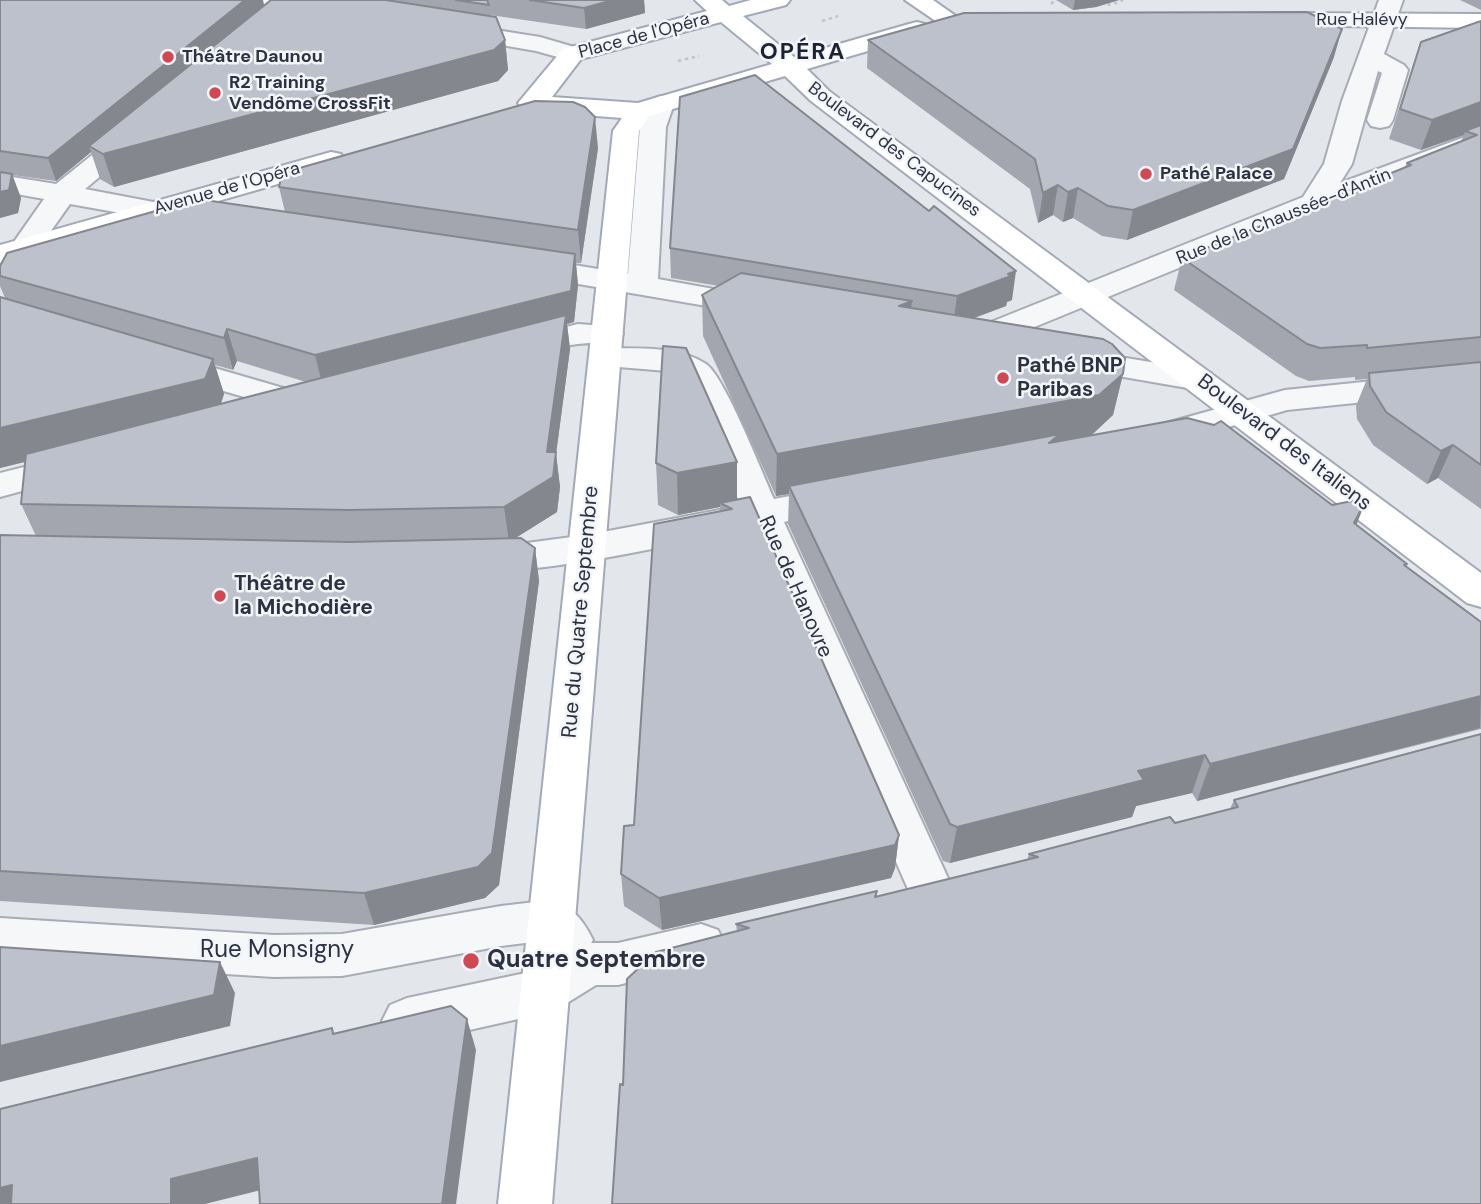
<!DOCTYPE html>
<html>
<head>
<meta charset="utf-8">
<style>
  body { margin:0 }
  canvas { display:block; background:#e3e6eb }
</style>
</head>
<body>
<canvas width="1481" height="1204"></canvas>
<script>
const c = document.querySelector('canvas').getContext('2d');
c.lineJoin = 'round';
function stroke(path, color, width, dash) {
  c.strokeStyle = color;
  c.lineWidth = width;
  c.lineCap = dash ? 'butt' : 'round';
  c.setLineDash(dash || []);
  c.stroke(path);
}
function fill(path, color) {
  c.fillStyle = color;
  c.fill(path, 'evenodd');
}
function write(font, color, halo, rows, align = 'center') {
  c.font = font + ' "DM Sans",sans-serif';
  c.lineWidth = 5;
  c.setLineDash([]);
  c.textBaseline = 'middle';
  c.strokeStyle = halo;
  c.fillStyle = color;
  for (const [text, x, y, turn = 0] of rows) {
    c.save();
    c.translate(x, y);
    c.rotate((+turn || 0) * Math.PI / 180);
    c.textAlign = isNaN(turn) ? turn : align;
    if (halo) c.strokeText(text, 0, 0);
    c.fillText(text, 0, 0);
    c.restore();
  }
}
const minor = new Path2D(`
  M248,0H307L328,4L332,9L328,14L320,16L260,7L252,5Z
  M1379,0H1403L1384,54L1404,65L1408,70L1393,120L1389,126L1380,128L1371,126L1367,120L1382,73L1378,71L1352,164L1340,183L1481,131V148L1323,209L983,348L972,351L961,348L956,341L961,334L1303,197L1324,164L1342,101Z
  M452,23L540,37L581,49L584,54L581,59L572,61L536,51L444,35L440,30L444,25Z
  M661,96L670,99L674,104L666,127L658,279L764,298L768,305L764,312L753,314L526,275L515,272L511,266L515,260L526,257L628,274L640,127L652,99Z
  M136,125L145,127L149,133L145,139L85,189L164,204L168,210L164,216L154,219L70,204L36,252L26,255L16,252L11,246L44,199L0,191V175L56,184L127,127Z
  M578,324L618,327L623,334L618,341C605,344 592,342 578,344C554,346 530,362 506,356L501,349L506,342Z
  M605,348C637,349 678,345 706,364C725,377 762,473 774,499L839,487L852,490L857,499L852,508L784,522L953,889L946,903L930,909L914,903L751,528C685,542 619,557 553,566C526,569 498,575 472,567L466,558L472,549L485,545L519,544L587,535L741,506L688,383L667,371L594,365L589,358L594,351Z
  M1071,349L1199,370L1211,373L1215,380L1211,387L1199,390L1060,366L1055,359L1060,352Z
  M170,355L314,397L319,404L314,411L302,414L159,372L154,365L159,358Z
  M1481,370V390L1287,410L1160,447L1148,444L1143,436L1148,428L1285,390Z
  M72,455L84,458L90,466L84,474L0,497V473Z
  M552,900C573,907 583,920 593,940L591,943H618L701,924L718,930L725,945L718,960L618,985H596L562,1006L545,1013L407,1044L390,1037L382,1021L390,1005L407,998L535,971L559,957L552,955L541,941L501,946L342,976L274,977L0,960V918L274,935L342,934L501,906Z`);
const major = new Path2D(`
  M695,0H722L729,6L751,0H790L786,5L743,16L794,57L909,24L917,22L925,24L929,29L925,34L807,69L829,91L1481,573V607L1467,603L811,101L785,76L649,116L639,131L552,1204H498L613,131L622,118L531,111L522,108L518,103L563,49L707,11ZM721,22L772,64L638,103L552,97L581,59Z
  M905,0H933L960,19L956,24H940Z
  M1273,13L1481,14V28L1265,25L1261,20L1265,15Z
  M331,152L341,154L345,160L341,166L0,263V245Z`);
stroke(minor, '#a8acb6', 4);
stroke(major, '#a2a9b7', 4);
stroke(new Path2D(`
  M1120,0L1125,1
  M1114,2L1119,5
  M1109,3V6
  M1051,4L1054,1
  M822,21L838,16
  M678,61L699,56`), '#c1c4ca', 2.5, [3.5, 3.5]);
fill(minor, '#f6f7f9');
fill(major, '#fff');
fill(new Path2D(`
  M0,0L264,6L271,0H644L645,13L586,29L490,15L505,40L508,70L498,81L114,187L100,179L91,152L56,181L12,175L21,198L18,213L0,218Z
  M1056,0H1119L1096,7L1073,10Z
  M1460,0H1481V10Z
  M1481,21V509L1438,478L1427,484L1373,445L1357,419L1356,406L1367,379L1355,380V377L1309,381L1296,376L1174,290L1182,258L1405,167L1407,163L1461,141L1464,135L1421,150L1389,139L1421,42Z
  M868,40L1334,57L1284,179L1127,240L1102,236L1073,218L1063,222L1053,215L1038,223L1030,189L867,68Z
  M598,148L581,263H576L578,285L574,322L567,324L570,349L556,454L560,487L557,512L514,539L535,548L539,581L499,885L485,898L374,925L0,901V535L36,536L21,504L25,462L0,468V297L5,298L0,286V266L285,212L279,187ZM237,361L306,382L221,404L224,394L215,365L233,370Z
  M670,248L1012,300L1007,302L1006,306L973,318L1123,374L1113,415L1091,436L1356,525L1407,564L1406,567L1481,622V729L1197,801L1192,793L1136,806L1132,817L950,863L943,861L788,524L789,494L776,496L703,336L702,295L719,286L671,278Z
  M656,463L737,499L899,835L895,868L891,878L662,930L624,906L621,874L720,512V507L678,515L658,505Z
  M1481,734L623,1085L737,932L736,924L877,891L876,897L1027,860L1029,854L1175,823L1230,809L1234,800Z`), '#a3a6af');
fill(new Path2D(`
  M245,0H263L265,9L89,146L91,152L56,181L48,158Z
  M613,0H644L645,13L586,29L584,8Z
  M1075,0H1119L1096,7L1073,10Z
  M1342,29L1334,57L1284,179L1127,240L1133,210Z
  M505,40L508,70L498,81L114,187L103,154Z
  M1481,102V126L1465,131L1464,135L1421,150L1432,120Z
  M595,117L598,148L581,263L578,230Z
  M12,174L21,198L18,213L0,218V192Z
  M1058,185L1053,215L1038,223L1043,193Z
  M1078,188L1073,218L1063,222L1068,192Z
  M575,254L578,285L574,322L567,324L570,349L556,454L560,487L557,512L509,542L504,507L323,387L315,355Z
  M1016,271L1012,300L1007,302L1006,306L953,326L957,296Z
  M912,301L907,342L899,306Z
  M227,329L237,361L233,370L224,338Z
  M213,359L224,394L217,414L0,468V428Z
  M1123,374L1113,415L1090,436L789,486V494L776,496L777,454Z
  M1453,445L1438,478L1427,484L1441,451Z
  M737,462V504L720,503V507L678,515L677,473Z
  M1367,498L1352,536L1354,523Z
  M535,548L539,581L499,885L485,898L374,925L364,893Z
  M1481,696L1480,728L1197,801L1210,764Z
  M1205,755L1192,793L1136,806L1132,817L950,863L957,827L1138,771Z
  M899,835L895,868L891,878L662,930L659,898Z
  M220,962L235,993L230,1026L0,1082V1046Z
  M467,1019L476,1050L456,1204H442Z
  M257,1158L273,1187L205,1204H171V1179Z
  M12,1185L29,1204H0V1188Z`), '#84878e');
const building = new Path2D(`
  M0,0H245L48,158L0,151Z
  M271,0H386L496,17L505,40L494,50L103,154L89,146Z
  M456,0H487L489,5Z
  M530,0H613L584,8Z
  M1307,12L1342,29L1293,149L1133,210L1108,206L1078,188L1068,192L1058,185L1043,193L1035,159L868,40L964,13Z
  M1481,21V102L1432,120L1400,109L1421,42Z
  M755,75L929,211L934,206L1016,271L1008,274L1011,276L957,296L670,248L680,97Z
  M535,101L573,102L585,107L595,117L578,230L279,187L282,173Z
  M1481,125V337L1367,348V345L1320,348L1307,344L1182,258L1411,165L1407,163L1477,135L1465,131Z
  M0,172L12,174L9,190L0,192Z
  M198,199L575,254L571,291L315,355L227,329L224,338L0,276V266L7,253Z
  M741,273L912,301L899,306L1103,339L1112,344L1125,358L1123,374L1099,395L777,454L702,295Z
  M0,297L213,359L205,379L0,428Z
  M566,315L547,452H556L553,477L504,507L350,510L21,504L26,454Z
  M663,346L686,348L737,462L677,473L656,463Z
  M1481,362V465L1453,445L1441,451L1386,412L1370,386L1369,373Z
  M1187,418L1214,425L1221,421L1332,505L1367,498L1354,523L1407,564L1404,565L1481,622V696L1210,764L1205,755L1138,771L1144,780L957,827L950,824L789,486L1060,434L1049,443Z
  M750,497L899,835L895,845L659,898L621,874L624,826L634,825L654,524L732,509L720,503Z
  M0,535L350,542L521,538L535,548L492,853L478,867L364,893L0,871Z
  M1481,734V1204H612L620,1084L623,1085L627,979L656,952L749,928L736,924L877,891L875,897L1038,857L1029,854L1170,817L1175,823L1238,807L1234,800Z
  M0,947L220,962L214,995L0,1046Z
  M451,1006L467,1019L442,1204H260L257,1158L171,1179V1204H11L12,1185L0,1188V1109L332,1028L333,1034Z`);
fill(building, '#bdc1cb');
stroke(building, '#84878e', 2);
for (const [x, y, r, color] of [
  [168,57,7,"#cf4955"],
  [215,93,7,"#cf4955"],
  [1146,174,7,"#cf4955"],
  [1003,378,7,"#cf4955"],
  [220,596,7,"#cf4955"],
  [471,961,9,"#cf4955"]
]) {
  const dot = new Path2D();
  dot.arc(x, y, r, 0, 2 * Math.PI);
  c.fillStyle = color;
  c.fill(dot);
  stroke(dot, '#f3f5f8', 2.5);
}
write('18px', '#2b3244', '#f3f5f8', [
  ["Rue Halévy",1362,20],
  ["Place de l'Opéra",644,36,-15],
  ["Boulevard des Capucines",894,150,37],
  ["Avenue de l'Opéra",227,189,-16],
  ["Rue de la Chaussée-d'Antin",1284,217,-22]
]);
write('bold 18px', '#2b3244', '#f3f5f8', [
  ["Théâtre Daunou",182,57],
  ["R2 Training",229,83],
  ["Vendôme CrossFit",229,104],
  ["Pathé Palace",1160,174]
], 'left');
write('bold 21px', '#2b3244', '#f3f5f8', [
  ["Pathé BNP",1017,366],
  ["Paribas",1017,390],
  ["Théâtre de",234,584],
  ["la Michodière",234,608]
], 'left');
write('21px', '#2b3244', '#f3f5f8', [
  ["Boulevard des Italiens",1284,443,37],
  ["Rue de Hanovre",795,587,66],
  ["Rue du Quatre Septembre",581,612,-85]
]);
c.letterSpacing = '2px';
write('bold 23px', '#1d2334', '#f3f5f8', [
  ["OPÉRA",803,53]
]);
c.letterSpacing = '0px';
write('24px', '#2b3244', '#f3f5f8', [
  ["Rue Monsigny",277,951]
]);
write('bold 24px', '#2b3244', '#f3f5f8', [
  ["Quatre Septembre",487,961]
], 'left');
</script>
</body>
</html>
